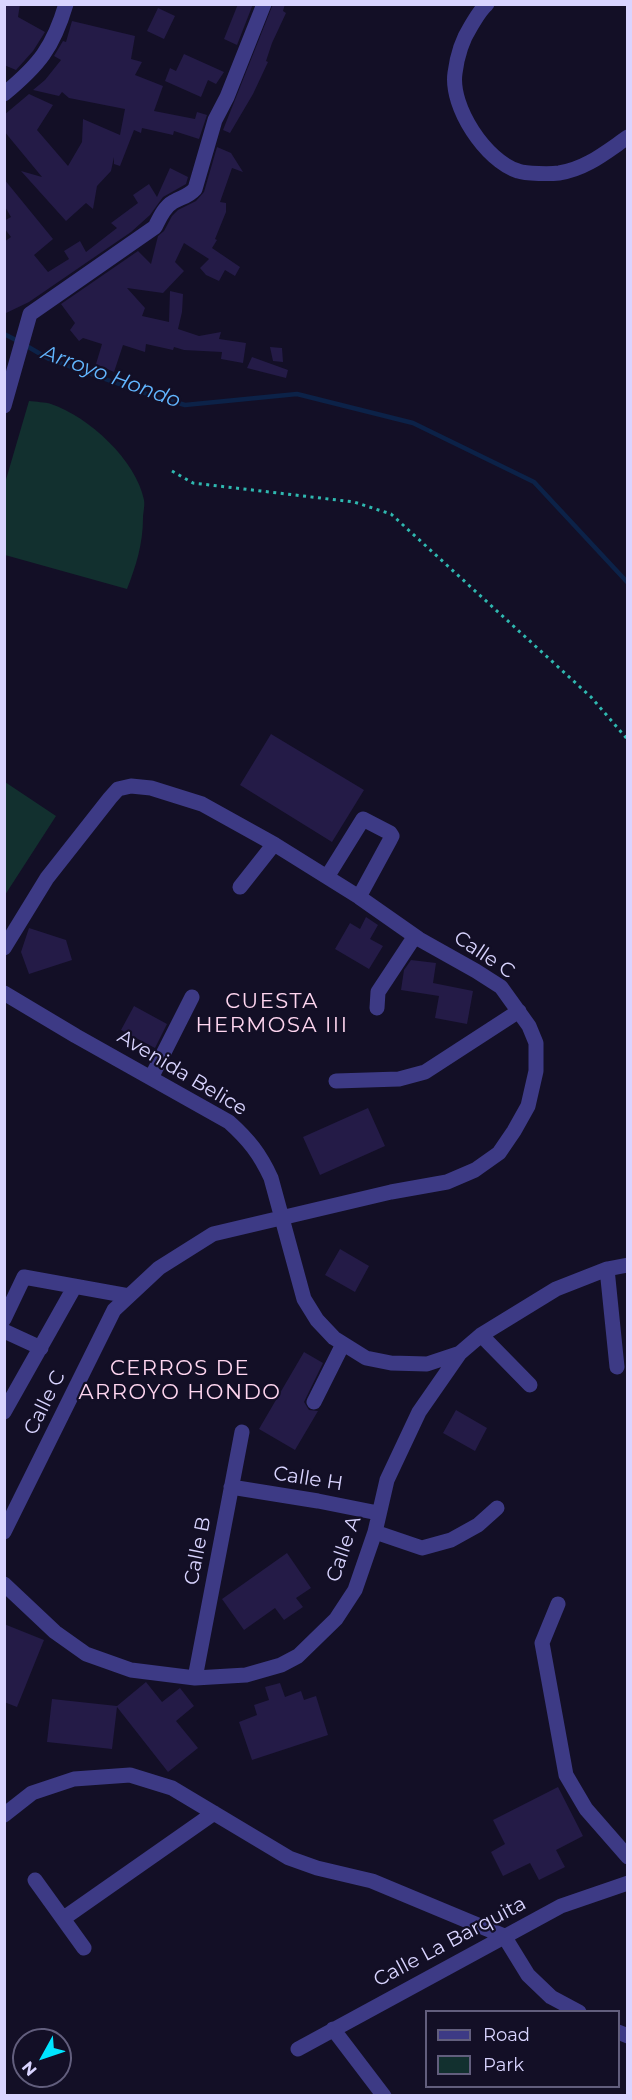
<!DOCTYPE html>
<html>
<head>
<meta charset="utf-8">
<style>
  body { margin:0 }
  #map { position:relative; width:632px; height:2100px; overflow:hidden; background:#130f26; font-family:Montserrat,sans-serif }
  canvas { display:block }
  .frame { position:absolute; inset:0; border:6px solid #d9d4ff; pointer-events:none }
  .legend { position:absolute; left:425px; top:2010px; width:195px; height:78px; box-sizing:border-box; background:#130f26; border:2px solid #625e7d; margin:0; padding:8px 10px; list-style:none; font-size:18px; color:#d9d4ff }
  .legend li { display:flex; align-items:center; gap:12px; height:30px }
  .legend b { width:30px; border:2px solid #625e7d }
  .north { position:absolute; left:12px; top:2028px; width:60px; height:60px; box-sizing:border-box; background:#130f26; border:2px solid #625e7d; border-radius:50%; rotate:230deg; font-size:16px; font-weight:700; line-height:24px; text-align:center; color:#d9d4ff }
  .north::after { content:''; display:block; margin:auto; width:21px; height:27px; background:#00e5ff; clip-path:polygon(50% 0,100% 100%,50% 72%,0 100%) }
</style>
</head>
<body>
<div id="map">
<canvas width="632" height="2100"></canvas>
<div class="frame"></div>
<ul class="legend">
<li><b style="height:8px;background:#3d3a85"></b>Road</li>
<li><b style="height:16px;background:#12302f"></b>Park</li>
</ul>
<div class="north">N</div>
</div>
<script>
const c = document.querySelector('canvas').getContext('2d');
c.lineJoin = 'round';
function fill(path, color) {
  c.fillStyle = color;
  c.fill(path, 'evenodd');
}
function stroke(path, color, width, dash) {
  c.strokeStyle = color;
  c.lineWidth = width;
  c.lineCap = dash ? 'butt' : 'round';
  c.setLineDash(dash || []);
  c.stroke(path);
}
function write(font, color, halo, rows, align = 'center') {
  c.font = font + ' Montserrat,sans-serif';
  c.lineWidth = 4.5;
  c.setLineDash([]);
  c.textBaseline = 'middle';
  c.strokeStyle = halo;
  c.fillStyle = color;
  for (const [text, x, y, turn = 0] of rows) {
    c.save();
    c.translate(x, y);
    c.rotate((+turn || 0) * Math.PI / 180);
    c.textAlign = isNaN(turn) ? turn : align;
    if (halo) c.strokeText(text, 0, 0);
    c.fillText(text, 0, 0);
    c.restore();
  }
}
fill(new Path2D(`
  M29,401C36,402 45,402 51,404C89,417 136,460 144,500C145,506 143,513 143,518C143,544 136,566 127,589L5,555V483Z
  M5,782L56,816L5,895Z`), '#12302f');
stroke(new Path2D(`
  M4,334L18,341
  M25,345L49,359L147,394L185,405L297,394L413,423L534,482L628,583`), '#0c2248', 4.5);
fill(new Path2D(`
  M4,4H20L18,17L45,32L33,51L16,70L4,65Z
  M238,4H253L237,45L224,39Z
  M273,4H285L283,11L286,13L272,43L266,61L268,62L253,94L230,133L223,130Z
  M158,8L175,16L164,39L147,31Z
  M72,21L135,36L131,59L142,62L135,75L163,86L154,111L195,119L197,112L207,115L199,139L174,131L173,135L142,128L141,133L134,130L120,166L114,164V157L111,171L97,186L93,209L86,203L66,221L21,171L42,177L4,131V115L29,94L53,105L37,130L68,166L82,142L83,119L120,135L125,109L69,98L62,92L59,96L33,90L45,80L61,60L54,56L63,41L66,42Z
  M184,54L224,72L216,84L208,80L201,97L165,81L170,68L176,71Z
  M217,147L231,153L243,172L232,168L220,202L226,203V212L215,239L217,240L212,248L240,267L235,276L225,270L219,281L206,275L200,268L209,259L184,243L175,262L184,271L163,293L127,288L145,308L142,316L169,322L170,291L183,294L182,312L178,329L199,336L221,332L219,339L246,343L243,363L221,359L222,352L184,350L174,347L173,350L146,344L145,352L123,345L114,372L96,364L102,344L83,338L79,341L70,330L75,323L61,304L138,251L151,264L158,236L164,231L172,216L178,210L196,201L204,192Z
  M170,168L188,177L186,184L163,197L150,215L131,232L29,302L4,314V242L11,237L4,228V221L11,217L4,205V179L53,239L34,255L48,272L69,259L64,251L80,241L86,252L117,228L111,223L138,203L133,195L149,184L157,197Z
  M270,347L282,348L283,362L273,361Z
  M252,357L288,370L286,378L247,368Z
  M271,734L364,790L332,842L240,785Z
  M366,917L378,925L370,939L383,946L369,969L335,949L350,923L360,929Z
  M29,928L66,940L72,960L29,974L21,952Z
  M411,960L436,963L433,983L473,991L467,1024L435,1018L439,996L401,990L404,970Z
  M134,1006L167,1024L155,1048L121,1030Z
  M368,1108L385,1146L320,1175L303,1137Z
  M340,1249L369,1266L355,1292L325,1275Z
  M304,1352L323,1363L304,1402L309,1410L318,1411L295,1450L259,1429Z
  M456,1410L487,1428L475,1451L443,1433Z
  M287,1553L311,1588L296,1598L303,1607L284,1620L275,1608L244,1630L222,1599Z
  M4,1624L44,1640L17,1707L4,1702Z
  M146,1682L162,1702L180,1688L194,1706L176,1721L198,1748L168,1772L117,1707L112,1749L47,1742L52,1699L117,1706Z
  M280,1683L285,1697L301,1691L304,1700L316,1696L328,1735L252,1760L239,1722L257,1715L254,1705L269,1700L265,1687Z
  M558,1787L583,1836L556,1850L565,1867L539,1880L530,1863L503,1876L491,1852L505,1844L493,1820Z`), '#241b47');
stroke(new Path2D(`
  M172,471L193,483L354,502L391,514L591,697L628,740`), '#2fb8b0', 3, [3, 4.5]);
stroke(new Path2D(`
  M487,4C480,10 476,18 471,26C462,40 457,57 455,73C450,107 486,161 518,171C526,174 551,174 559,173C586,169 606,152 628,137
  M4,94C39,65 53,48 66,4
  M4,406L30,314L155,227C159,219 164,207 173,202C181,197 188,197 195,189L215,120L227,97L264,4
  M327,877L363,819L390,833L392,836L390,840L359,897
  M240,887L274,844
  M4,948L47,878L110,798L118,789L131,786L151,788L202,804L274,844L359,897L419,939L476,971L501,987L529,1026L536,1043V1071L528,1106L514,1131L499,1153L475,1170L447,1182L391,1192L213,1234L159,1268L114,1310L4,1532
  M4,993L76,1036L229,1122C249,1140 260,1154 271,1178L304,1299L317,1320L334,1338L366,1358L391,1363L427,1364L460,1353
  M377,1008L378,992L415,936
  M151,1078L192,997
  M336,1081L399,1079L425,1072L519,1011
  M607,1269L617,1367
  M4,1319L24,1277L129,1296
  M4,1331L41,1348
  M481,1335L530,1385
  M314,1402L343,1344
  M4,1412L75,1286
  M231,1487L318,1501L378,1513
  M375,1532L422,1548L451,1540L478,1525L497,1508
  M4,1584L55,1632L86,1654L131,1670L195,1678L246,1675L281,1665L298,1656L336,1619L355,1590L375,1532L387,1480L419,1412L460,1353L481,1335L556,1289L607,1269L628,1265
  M558,1604L542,1643L566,1775L586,1809L628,1857
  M195,1678L242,1432
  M4,1815L32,1793L74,1779L130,1775L172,1788L289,1858L317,1868L372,1881L504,1936
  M35,1880L84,1948
  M64,1918L214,1813
  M504,1936L528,1975L551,1997L579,2012
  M333,2029L384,2096
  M618,2032L628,2036
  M298,2049L561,1906L628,1883`), '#3d3a85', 15);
write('20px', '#d9d4ff', '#130f26', [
  ["Calle C",484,955,34],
  ["Avenida Belice",182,1073,31],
  ["Calle C",45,1403,-64],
  ["Calle H",308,1479,9],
  ["Calle A",344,1549,-71],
  ["Calle B",198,1551,-79],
  ["Calle La Barquita",450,1942,-28]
]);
write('italic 21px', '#62b6ff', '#130f26', [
  ["Arroyo Hondo",111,377,20]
]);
c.letterSpacing = '1.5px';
write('21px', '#ffd6f0', '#130f26', [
  ["CUESTA",272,1002],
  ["HERMOSA III",272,1026],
  ["CERROS DE",180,1369],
  ["ARROYO HONDO",180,1393]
]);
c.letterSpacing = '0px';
</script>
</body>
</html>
